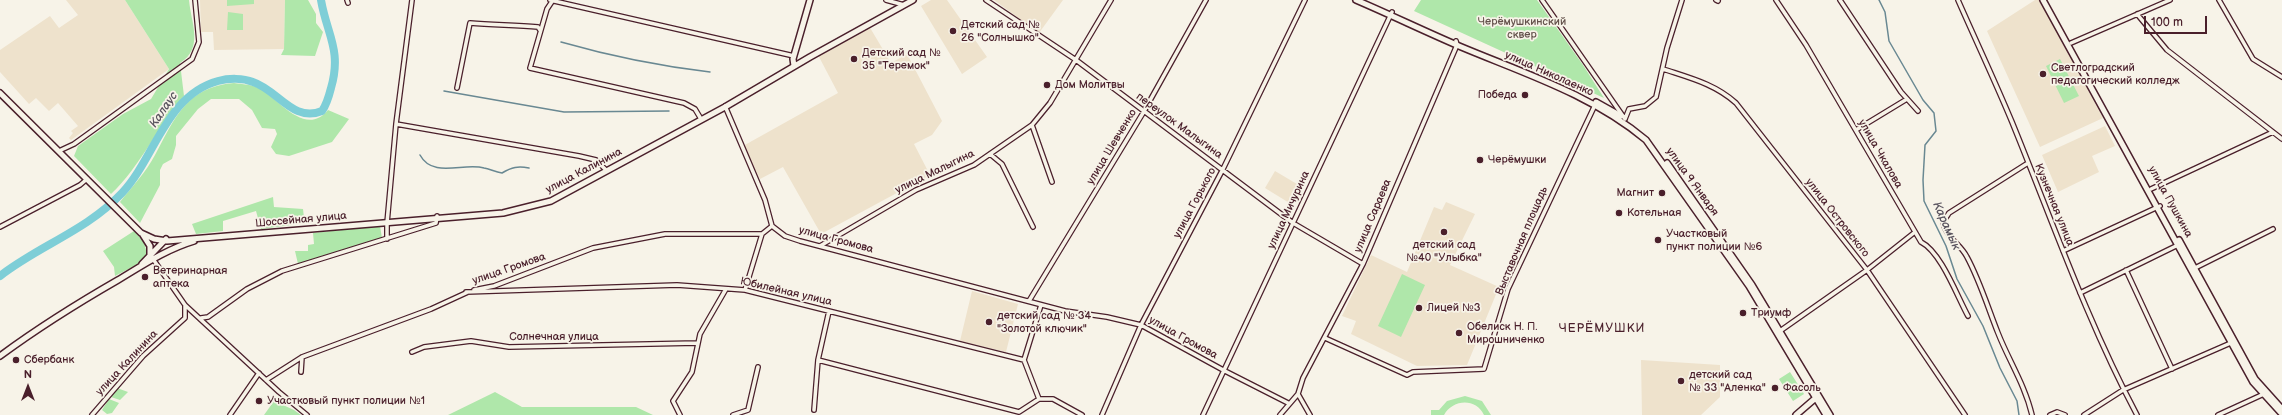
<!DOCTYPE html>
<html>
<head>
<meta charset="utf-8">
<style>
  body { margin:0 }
  #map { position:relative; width:2282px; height:415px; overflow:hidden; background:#f7f3e8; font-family:"Balsamiq Sans",sans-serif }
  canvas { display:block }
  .north { position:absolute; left:8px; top:367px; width:40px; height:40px; -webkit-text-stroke:3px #f7f3e8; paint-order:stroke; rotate:0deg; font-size:11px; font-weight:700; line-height:16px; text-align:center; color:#4a1f2b }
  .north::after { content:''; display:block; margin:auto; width:14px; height:18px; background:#4a1f2b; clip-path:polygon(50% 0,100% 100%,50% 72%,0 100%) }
  .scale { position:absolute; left:2144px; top:16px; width:63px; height:18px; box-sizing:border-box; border:2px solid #4a1f2b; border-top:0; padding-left:5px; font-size:12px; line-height:14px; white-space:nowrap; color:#4a1f2b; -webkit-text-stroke:3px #f7f3e8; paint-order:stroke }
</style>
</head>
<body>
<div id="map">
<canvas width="2282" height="415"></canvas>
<div class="north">N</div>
<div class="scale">100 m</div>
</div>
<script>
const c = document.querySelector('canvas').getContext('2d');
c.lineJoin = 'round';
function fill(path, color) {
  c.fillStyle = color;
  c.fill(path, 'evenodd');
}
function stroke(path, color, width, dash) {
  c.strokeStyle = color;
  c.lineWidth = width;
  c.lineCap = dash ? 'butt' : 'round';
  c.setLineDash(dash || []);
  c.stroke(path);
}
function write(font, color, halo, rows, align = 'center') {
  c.font = font + ' "Balsamiq Sans",sans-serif';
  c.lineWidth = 3.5;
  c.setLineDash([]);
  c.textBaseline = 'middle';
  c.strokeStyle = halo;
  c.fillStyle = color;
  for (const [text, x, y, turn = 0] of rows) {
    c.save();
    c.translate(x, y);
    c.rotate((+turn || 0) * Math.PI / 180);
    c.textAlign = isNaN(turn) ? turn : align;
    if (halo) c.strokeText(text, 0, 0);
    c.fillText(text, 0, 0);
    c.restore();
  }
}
fill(new Path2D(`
  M66,0H125L169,69L71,140L69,138L73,133L71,131L78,126L58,103L49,111L36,98L29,104L0,72V50L50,16L59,28L78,15Z
  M200,0H285L284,49L214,50L213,32H201Z
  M931,0H947L987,57L962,74L921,6Z
  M994,0H1063L1039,33Z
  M2035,0H2039L2103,118L2040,147L1987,31Z
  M869,26L891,63L907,54L942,121L932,135L914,144L930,175L821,234L783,167L760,179L743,146L838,93L818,55L859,32L861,33Z
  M2105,126L2115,146L2092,156L2099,172L2058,192L2042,155Z
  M1275,171L1302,187L1291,204L1265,188Z
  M1446,202L1475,214L1450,265L1499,287L1467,365L1417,366L1351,334L1356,321L1342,316L1371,255L1407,272L1434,207L1442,210Z
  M972,291L1018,304L1006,352L960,341Z
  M1641,360L1720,365V397L1701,415H1642Z`), '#eee2cc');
fill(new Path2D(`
  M125,0H189C191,23 204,48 180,63L184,96C157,127 141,166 111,194L74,156L78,146L123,114L151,99L169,69Z
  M227,0H254V4L227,6Z
  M285,0H308L316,14V23L323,32L315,56L281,55L284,49Z
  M1421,0H1537L1583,65L1604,98L1414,11Z
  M228,12L243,14V30H227Z
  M2060,59L2079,96L2064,103L2046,66Z
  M234,83C242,84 252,85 259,88C278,98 305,138 328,110L349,119L332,142L289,156L276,154L271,147L277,134L275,129L262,128L252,110L239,99H211L198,109L176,136V145L172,159L163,164L160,170V185L140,223L120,202C132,187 146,172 155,155C175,118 186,87 234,83Z
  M273,197L274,207L303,209L304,218L291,225L261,229L256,211L223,221V231L196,234L192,224Z
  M380,226L382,238L378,239L298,264L295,251H308V245L314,244L313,233Z
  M134,231L144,242L147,254L140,263L115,276L114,267L103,251Z
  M1402,274L1425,285L1401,337L1378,326Z
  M1790,372L1804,394L1793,401L1779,379Z
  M117,388L128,392L120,400L111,397Z
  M495,392L522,407H636L653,415H448Z
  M1465,396L1482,401L1491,415H1484C1476,398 1453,399 1444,415H1431V410H1439L1447,401Z
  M109,399L119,403L112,413L107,414L102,410Z
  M274,401L294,410L301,415H264Z`), '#afe7aa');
stroke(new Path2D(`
  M1879,0L1885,12L1889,41L1923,100L1934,113L1936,131L1925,145L1923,180L1924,201L1946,246L1957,279L1983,326L2000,368L2017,401L2019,415
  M561,42C610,56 659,66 710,72
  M444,91L564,112L669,111
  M420,155C433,179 464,162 484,168C490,169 495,172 502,173C512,167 518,166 529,168`), '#698892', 1.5);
stroke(new Path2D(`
  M0,276C40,245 86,231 122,193C155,158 166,95 218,81C229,78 243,78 253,82C278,90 293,123 322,111C327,104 329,96 331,88C342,50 327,35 321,0`), '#7eced7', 8);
const street = new Path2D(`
  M347,0L348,3
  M550,0L794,56
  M553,0L547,9L530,68L684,103L695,109L701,119
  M886,0L904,5
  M986,0L1076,60L1293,223L1363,264
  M1542,0L1625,119
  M1716,0L1718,1
  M1776,0L1806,45L1921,242C1941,252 1957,296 1968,316
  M1840,0L1901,92L1918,111
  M1958,0C1976,41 1995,81 2012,122C2052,220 2087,321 2137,415
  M2219,0L2253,59L2282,77
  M2137,14L2167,50L2282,139
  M2071,43L2170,0
  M1663,69C1690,78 1715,84 1736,103L1867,270L1965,415
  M457,88L470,23C493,25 515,25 538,27L540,30
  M725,106L765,200L772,226
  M1625,119L1629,109L1645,106L1656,97L1667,48L1682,0
  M396,124L579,156L596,160L607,171
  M1032,125L1052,182
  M1856,130L1907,99
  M59,151L74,144L192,59L199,42L195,0
  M990,154L1002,164L1033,227
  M2028,163L1949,213L1943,222C1946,238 1960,243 1967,257C1980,281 1988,308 1998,333C2009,361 2025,385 2032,415
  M2151,189L2273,132
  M772,226L785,236L800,241L1065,311L1107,317L1141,325L1225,371L1288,403
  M0,227L80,185L87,179
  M387,239V223L396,124L412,0
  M820,246L916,190L974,165L1032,125L1050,103L1111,0
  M2063,251L2160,206
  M153,259L185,305L279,392L307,415
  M2195,268L2273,229
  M2126,270L2172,369
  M474,290L494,286L593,248L665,234H762L772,226
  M745,290L762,234
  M466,292L677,285L745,290L1024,360
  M2080,293L2180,244
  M1029,301L1143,113L1206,0
  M201,318L208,317L247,289L282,271L436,223L437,216
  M1780,331L1867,270L1915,232
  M1325,338L1407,375L1413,372L1484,369L1508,289L1595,105
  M412,352L424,347L471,341L509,347L697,343
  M818,360L1019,412L1039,399H1053L1082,415
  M301,372L302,357
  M266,380L302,357L431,309L468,292
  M1039,399L1024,360L1041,305
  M814,410L818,360L829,311
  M92,415L143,356L185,318V305
  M230,415L259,373
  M680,415L673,401L692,372L700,334L726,289
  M733,415L748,410L758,367
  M1102,415L1141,325L1223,169L1305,0
  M1203,415L1392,12
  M1280,415L1298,394
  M1310,415L1298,394L1303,378L1363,264L1457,45L1456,41
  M2050,415L2057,412L2065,415
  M2084,415L2123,390L2233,342
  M2218,415L2266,393`);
const secondary = new Path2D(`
  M1356,0C1391,15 1424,31 1459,46C1523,73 1591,94 1646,140L1749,286L1826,415
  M2043,0L2253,382L2282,414
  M794,66L793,59L810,0
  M0,93L141,233L154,239L167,241L503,213L551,201L725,107L810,57L913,0
  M1596,102L1621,116
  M1667,163L1752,285L1830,415
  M143,235L150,246V256
  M2179,240L2255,379L2282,409
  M142,264L166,239
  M0,356C38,328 78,303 118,280C143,265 167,249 194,241
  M1796,415L1818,396`);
stroke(street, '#4a1f2b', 6);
stroke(secondary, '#4a1f2b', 8);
stroke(street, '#f7f3e8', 3.5);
stroke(secondary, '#f7f3e8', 5);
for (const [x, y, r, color] of [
  [953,31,4,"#4a1f2b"],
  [854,59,4,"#4a1f2b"],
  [2043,74,4,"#4a1f2b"],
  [1047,85,4,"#4a1f2b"],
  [1525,95,4,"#4a1f2b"],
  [1480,160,4,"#4a1f2b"],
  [1662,193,4,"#4a1f2b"],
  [1619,213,4,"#4a1f2b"],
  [1444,232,4,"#4a1f2b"],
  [1658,240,4,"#4a1f2b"],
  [145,277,4,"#4a1f2b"],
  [1419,308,4,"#4a1f2b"],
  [1743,313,4,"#4a1f2b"],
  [989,322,4,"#4a1f2b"],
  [1459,333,4,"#4a1f2b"],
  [16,360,4,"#4a1f2b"],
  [1681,381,4,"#4a1f2b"],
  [1775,388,4,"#4a1f2b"],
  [259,401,4,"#4a1f2b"]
]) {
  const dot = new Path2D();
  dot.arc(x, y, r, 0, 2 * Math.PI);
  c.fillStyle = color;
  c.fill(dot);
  stroke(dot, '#f7f3e8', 1.5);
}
write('11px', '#63514b', '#f7f3e8', [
  ["Черёмушкинский",1522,22],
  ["сквер",1522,35]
]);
write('11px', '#4a1f2b', '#f7f3e8', [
  ["Детский сад №",961,25],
  ["26 \"Солнышко\"",961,38],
  ["Детский сад №",862,53],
  ["35 \"Теремок\"",862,66],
  ["Светлоградский",2051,68],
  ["педагогический колледж",2051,81],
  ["Дом Молитвы",1055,85],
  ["Победа",1517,95,"right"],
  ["Черёмушки",1488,160],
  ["Магнит",1654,193,"right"],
  ["Котельная",1627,213],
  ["Участковый",1666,234],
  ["пункт полиции №6",1666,247],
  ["детский сад",1444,245,"center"],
  ["№40 \"Улыбка\"",1444,258,"center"],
  ["Ветеринарная",153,271],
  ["аптека",153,284],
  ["Лицей №3",1427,308],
  ["Триумф",1751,313],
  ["детский сад № 34",997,316],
  ["\"Золотой ключик\"",997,329],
  ["Обелиск Н. П.",1467,327],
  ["Мирошниченко",1467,340],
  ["Сбербанк",24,360],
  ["детский сад",1689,375],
  ["№ 33 \"Аленка\"",1689,388],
  ["Фасоль",1783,388],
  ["Участковый пункт полиции №1",267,401]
], 'left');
write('11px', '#4a1f2b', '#f7f3e8', [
  ["улица Николаенко",1549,74,24],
  ["переулок Малыгина",1179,126,36],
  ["улица Шевченко",1112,147,-59],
  ["улица Чкалова",1880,154,60],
  ["улица Калинина",584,171,-28],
  ["улица Малыгина",935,172,-26],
  ["улица 9 Января",1692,182,54],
  ["улица Пушкина",2170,202,61],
  ["улица Горького",1195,203,-62],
  ["Кузнечная улица",2054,205,68],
  ["улица Мичурина",1289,210,-65],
  ["улица Сараева",1373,216,-67],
  ["улица Островского",1837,218,52],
  ["Шоссейная улица",301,220,-5],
  ["улица Громова",836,240,15],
  ["Выставочная площадь",1522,241,-67],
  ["улица Громова",509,269,-19],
  ["Юбилейная улица",786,292,13],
  ["Солнечная улица",554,337],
  ["улица Громова",1183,338,29],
  ["улица Калинина",127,363,-47]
]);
write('italic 12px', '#5a545f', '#f7f3e8', [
  ["Калаус",164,110,-56],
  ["Карамык",1946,226,66]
]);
c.letterSpacing = '1px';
write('12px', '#4a1f2b', '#f7f3e8', [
  ["ЧЕРЁМУШКИ",1602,329]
]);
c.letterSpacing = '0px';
</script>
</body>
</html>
